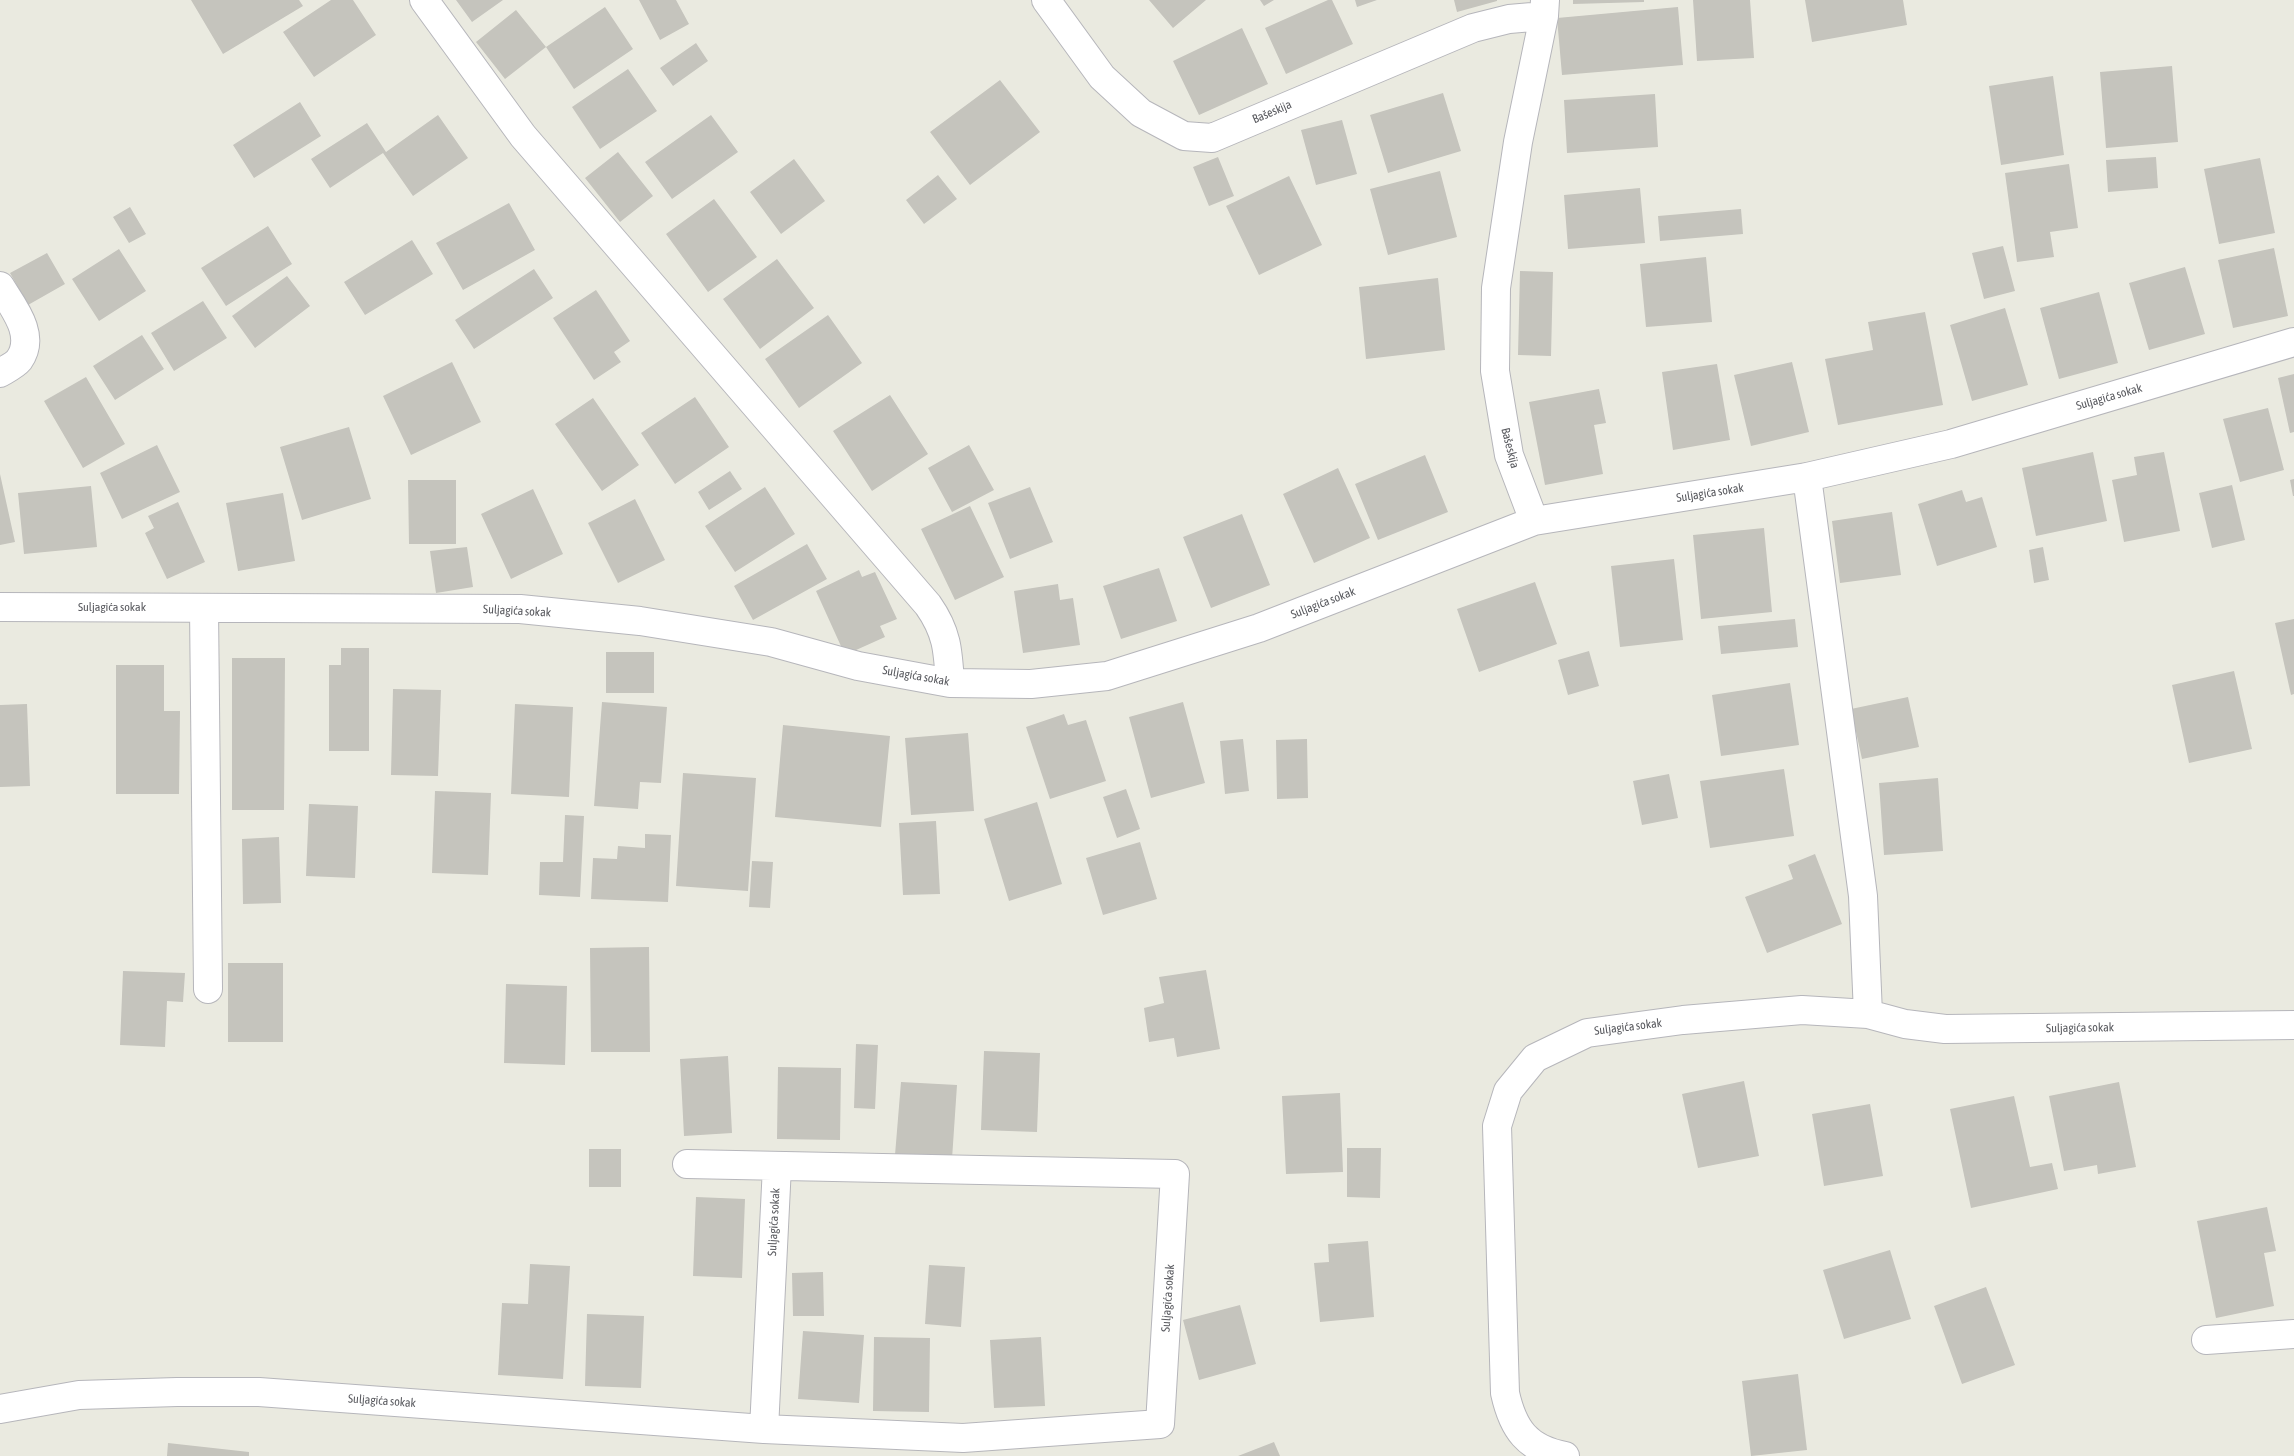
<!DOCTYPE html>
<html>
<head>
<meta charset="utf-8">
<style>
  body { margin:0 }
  canvas { display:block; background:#eaeae0 }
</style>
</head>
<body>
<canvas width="2294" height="1456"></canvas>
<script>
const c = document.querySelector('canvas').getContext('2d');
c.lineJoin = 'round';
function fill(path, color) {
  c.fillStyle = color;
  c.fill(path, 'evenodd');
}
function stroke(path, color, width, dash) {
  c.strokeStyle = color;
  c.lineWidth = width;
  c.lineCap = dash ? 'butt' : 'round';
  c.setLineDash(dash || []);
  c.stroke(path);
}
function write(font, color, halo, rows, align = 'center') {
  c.font = font + ' "Asap Condensed",sans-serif';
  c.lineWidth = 5;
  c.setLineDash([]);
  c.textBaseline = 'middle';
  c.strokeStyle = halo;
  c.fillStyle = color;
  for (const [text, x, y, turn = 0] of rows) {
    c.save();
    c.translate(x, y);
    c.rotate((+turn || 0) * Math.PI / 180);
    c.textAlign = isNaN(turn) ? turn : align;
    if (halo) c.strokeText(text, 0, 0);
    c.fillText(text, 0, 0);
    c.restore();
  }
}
fill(new Path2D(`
  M191,0H299L303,6L223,54Z
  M331,0H353L376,35L314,77L283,32Z
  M456,0H503L472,22Z
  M639,0H676L689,24L660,40Z
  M1149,0H1206L1173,28Z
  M1260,0H1274L1264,6Z
  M1328,0H1332L1353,44L1286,74L1265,28Z
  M1355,0H1377L1357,7Z
  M1454,0H1497V1L1457,12Z
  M1573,0H1644V2L1573,4Z
  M1693,0H1750L1754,58L1697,61Z
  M1805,0H1903L1907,25L1812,42Z
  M605,7L633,49L574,89L546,47L505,79L476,42L516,10L546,47Z
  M1678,7L1683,65L1562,75L1557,18Z
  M1242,28L1268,84L1199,115L1173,61Z
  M696,43L708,61L673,86L660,68Z
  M2172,66L2178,142L2106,148L2100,72Z
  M628,69L657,111L600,149L572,107Z
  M2053,76L2064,155L2001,165L1989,86Z
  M1000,80L1040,132L970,185L930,132Z
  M1443,93L1461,151L1388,173L1370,115Z
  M1655,94L1658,147L1567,153L1564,100Z
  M300,102L321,136L254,178L233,145Z
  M438,115L468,158L413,196L383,153L330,188L311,159L367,123L386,152Z
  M711,115L738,152L672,199L645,162Z
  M1342,120L1357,174L1316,185L1301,130Z
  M618,152L653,196L620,222L585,178Z
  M1218,157L1234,196L1209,206L1193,167Z
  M2156,157L2158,188L2108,192L2106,160Z
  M2260,158L2275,233L2219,244L2204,169Z
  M794,159L825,201L781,234L750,192Z
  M2069,164L2078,228L2050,232L2054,257L2017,262L2005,173Z
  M1440,171L1457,237L1388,255L1370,189Z
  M938,175L957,199L924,224L906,200Z
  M1289,176L1322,245L1259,275L1226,206Z
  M1640,188L1645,243L1568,249L1564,195Z
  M714,199L757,257L708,292L666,234Z
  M509,203L535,250L463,290L436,243Z
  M130,207L146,234L129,243L113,217Z
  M1741,209L1743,234L1660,241L1658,216Z
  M268,226L292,264L226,306L201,268Z
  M412,240L433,274L365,315L344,282Z
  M2003,246L2015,291L1984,299L1972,253Z
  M2274,248L2288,316L2233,328L2218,260Z
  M119,249L146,291L99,321L72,279Z
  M47,253L65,284L28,305L10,273Z
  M1706,257L1712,322L1646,327L1640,264Z
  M777,259L814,308L760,349L723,299Z
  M2185,267L2205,334L2149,350L2129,283Z
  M534,269L553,298L474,349L455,320Z
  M1520,271L1553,272L1551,356L1518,355Z
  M287,276L310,306L255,348L232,316Z
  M1438,278L1445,350L1366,359L1359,287Z
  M596,290L630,341L614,352L621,362L594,380L553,318Z
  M2099,292L2118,363L2059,379L2040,308Z
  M203,301L227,338L174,371L151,333Z
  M2005,308L2028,385L1972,401L1950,325Z
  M1925,312L1943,405L1838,425L1825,359L1873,350L1868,322Z
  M828,315L862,363L799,408L765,359Z
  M142,335L164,369L115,400L93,366Z
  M452,362L481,422L411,455L383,396Z
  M1792,362L1809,432L1751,446L1734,375Z
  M1717,364L1730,440L1673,450L1662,372Z
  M2294,374V432L2290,433L2278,378Z
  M86,377L125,444L83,468L44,401Z
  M1599,389L1606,423L1594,425L1603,474L1545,485L1529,402Z
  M890,395L928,454L872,491L833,431Z
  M695,397L729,447L675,484L641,433Z
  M593,398L639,465L602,491L555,424Z
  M2268,408L2284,470L2240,482L2223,419Z
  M349,427L371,499L302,520L280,447Z
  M157,445L180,492L122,519L100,473Z
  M969,445L994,490L952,512L928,468Z
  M2093,452L2107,521L2036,536L2022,468Z
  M2164,452L2180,531L2124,542L2112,480L2137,475L2134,457Z
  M1425,455L1448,512L1378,540L1355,484Z
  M1338,468L1370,538L1314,563L1283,494Z
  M730,471L742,489L709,510L698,492Z
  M0,474L15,542L0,545Z
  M2294,479V496H2293L2290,480Z
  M408,480H456V544H409Z
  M2232,485L2245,540L2212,548L2199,493Z
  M91,486L97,547L24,554L18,493Z
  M765,487L795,534L735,572L705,526Z
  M1030,487L1053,542L1010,559L988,503Z
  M533,489L563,554L511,579L481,514Z
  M1962,490L1966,502L1982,497L1997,547L1937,566L1918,504Z
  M283,493L295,561L238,571L226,503Z
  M635,499L665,560L618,583L588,523Z
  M178,502L205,562L167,579L145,533L154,528L148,516Z
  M970,506L1004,577L955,600L921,529Z
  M1892,512L1901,575L1840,583L1832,521Z
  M1242,514L1270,585L1211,608L1183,537Z
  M1764,528L1772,612L1701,619L1693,535Z
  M807,544L827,579L753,620L734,586Z
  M467,547L473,587L436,593L430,551Z
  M2043,547L2049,580L2034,583L2029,550Z
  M1674,559L1683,640L1620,647L1611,566Z
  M1159,568L1177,621L1121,639L1103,586Z
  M859,570L862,577L875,572L897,619L880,626L885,637L845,655L816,591Z
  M1535,582L1557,644L1479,672L1457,609Z
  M1058,584L1060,600L1073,598L1080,645L1023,653L1014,591Z
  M1795,619L1798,647L1721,654L1718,626Z
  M2294,619V694L2291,695L2275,623Z
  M341,648H369V751H329V665H341Z
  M1589,651L1599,686L1568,695L1558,660Z
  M606,652H654V693H606Z
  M232,658H285L284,810H232Z
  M116,665H164V711H180L179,794H116Z
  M2234,671L2252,749L2189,763L2172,685Z
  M1790,683L1799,745L1721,756L1712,695Z
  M393,689L441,690L438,776L391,775Z
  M1908,697L1919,747L1862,759L1851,709Z
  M602,702L667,707L661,783L640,782L638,809L594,806Z
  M1183,702L1205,783L1151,798L1129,717Z
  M27,704L30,786L0,787V705Z
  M515,704L573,707L569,797L511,794Z
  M1064,714L1068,725L1086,720L1106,781L1050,799L1026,727Z
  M783,725L890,736L881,827L775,817Z
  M968,733L974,811L911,815L905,738Z
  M1243,739L1249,791L1225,794L1220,741Z
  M1307,739L1308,798L1277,799L1276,740Z
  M1784,769L1794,836L1710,848L1700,781Z
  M683,773L756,778L748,891L676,886Z
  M1669,774L1678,818L1642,825L1633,781Z
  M1938,778L1943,851L1884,855L1879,783Z
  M1126,789L1140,829L1117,838L1103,797Z
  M435,791L491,793L488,875L432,873Z
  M1037,802L1062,884L1009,901L984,819Z
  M309,804L358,806L355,878L306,876Z
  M565,815L584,816L580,897L539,895L540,862H563Z
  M936,821L940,894L903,895L899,823Z
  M645,834L671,835L668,902L591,899L593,858L617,859L618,846L645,848Z
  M279,837L281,903L243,904L242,839Z
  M1140,842L1157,899L1103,915L1086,858Z
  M1815,854L1842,924L1767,953L1745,897L1793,879L1788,865Z
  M752,861L773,862L770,908L749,907Z
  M649,947L650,1052H591L590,948Z
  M228,963H283V1042H228Z
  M1206,970L1220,1049L1177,1057L1174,1038L1149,1042L1144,1008L1164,1003L1159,977Z
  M123,971L185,973L183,1002L167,1001L165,1047L120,1045Z
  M506,984L567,986L565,1065L504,1063Z
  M856,1044L878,1045L875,1109L854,1108Z
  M984,1051L1040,1053L1037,1132L981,1130Z
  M728,1056L732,1133L684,1136L680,1059Z
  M778,1067L841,1068L840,1140L777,1139Z
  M1744,1081L1759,1156L1698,1168L1682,1094Z
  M901,1082L957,1085L952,1159L895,1155Z
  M2119,1082L2136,1167L2098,1174L2097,1165L2064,1171L2049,1096Z
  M1340,1093L1343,1172L1286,1174L1282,1096Z
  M2014,1096L2030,1167L2052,1163L2058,1189L1971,1208L1950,1109Z
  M1870,1104L1883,1176L1824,1186L1812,1114Z
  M1347,1148H1381L1380,1198L1347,1197Z
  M589,1149H621V1187H589Z
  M696,1197L745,1199L742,1278L693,1276Z
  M2267,1207L2276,1251L2264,1253L2274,1306L2216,1318L2197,1221Z
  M1368,1241L1374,1317L1320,1322L1314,1263L1329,1262L1328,1244Z
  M1890,1250L1911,1319L1844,1339L1823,1270Z
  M530,1264L570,1266L563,1379L498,1375L502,1303L528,1304Z
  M929,1265L965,1267L961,1327L925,1324Z
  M823,1272L824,1316H793L792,1273Z
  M1986,1287L2015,1365L1962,1384L1934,1306Z
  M1240,1305L1256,1364L1199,1380L1183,1320Z
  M587,1314L644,1316L641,1388L585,1386Z
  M803,1331L864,1335L859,1403L798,1399Z
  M874,1337L930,1338L929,1412L873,1411Z
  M1041,1337L1045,1406L994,1408L990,1340Z
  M1798,1374L1807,1450L1751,1456L1742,1381Z
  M1274,1442L1280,1456H1238Z
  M168,1443L249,1452V1456H167Z`), '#c5c4bd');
const minor = new Path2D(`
  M424,0L523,136L928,605C947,632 948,650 950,683
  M1046,0L1102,77L1141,113L1184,136L1212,138L1473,28L1509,19L1544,16
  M0,286C12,306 37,335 19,360C15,365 5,370 0,373
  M1807,477L1863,896L1868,1014L1905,1024L1945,1029L2294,1025
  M1534,521L1509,455L1495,371L1496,288L1518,142L1544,16L1545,0
  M0,607L520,609L640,621L771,642L858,666L950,683L1031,684L1107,676L1259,628L1534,521L1807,477L1951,444L2294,342
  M204,608L208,989
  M687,1164L1175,1174L1160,1424L963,1438L764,1429
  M2206,1340L2294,1334
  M0,1409L79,1395L177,1392H259L764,1429L777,1166
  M1565,1456C1527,1449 1513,1429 1505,1393L1497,1126L1508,1091L1535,1058L1587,1033L1683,1020L1802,1010L1868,1014`);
stroke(minor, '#b6b6bb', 30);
stroke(minor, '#fff', 28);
write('12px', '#595a5f', '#fff', [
  ["Bašeskija",1272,112,-23],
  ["Suljagića sokak",2109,397,-16],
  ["Bašeskija",1510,448,76],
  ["Suljagića sokak",1710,493,-9],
  ["Suljagića sokak",1323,603,-21],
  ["Suljagića sokak",112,607],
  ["Suljagića sokak",517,611,3],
  ["Suljagića sokak",916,676,10],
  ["Suljagića sokak",1628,1027,-7],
  ["Suljagića sokak",2080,1028,-1],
  ["Suljagića sokak",774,1222,-87],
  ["Suljagića sokak",1168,1298,-86],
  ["Suljagića sokak",382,1401,4]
]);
</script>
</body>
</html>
